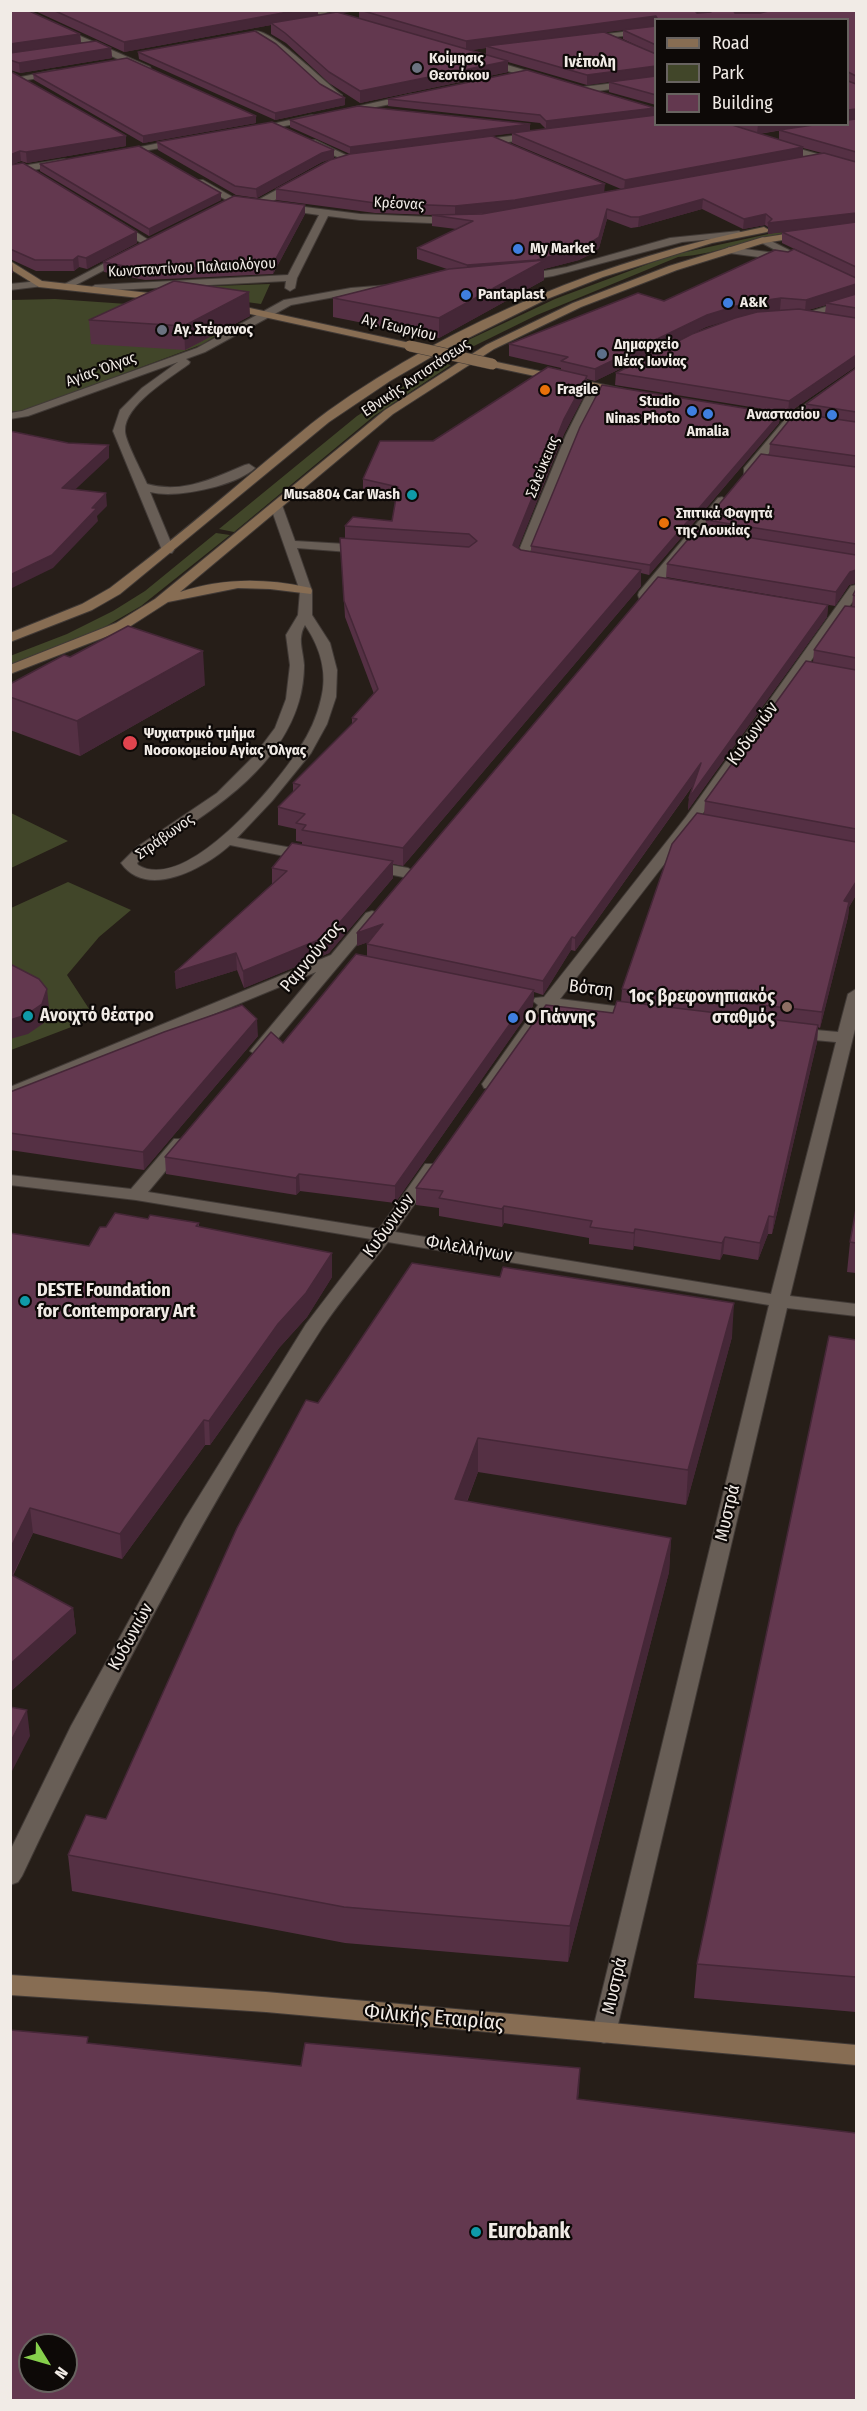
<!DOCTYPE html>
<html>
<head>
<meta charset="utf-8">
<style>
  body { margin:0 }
  #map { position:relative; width:867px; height:2411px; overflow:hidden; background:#261e18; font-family:"Fira Sans Condensed",sans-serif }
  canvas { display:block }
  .frame { position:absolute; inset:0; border:12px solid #f1ebe6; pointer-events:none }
  .legend { position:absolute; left:654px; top:18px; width:195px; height:108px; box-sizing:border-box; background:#0d0907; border:2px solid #686360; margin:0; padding:8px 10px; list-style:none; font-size:18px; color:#f1ebe6 }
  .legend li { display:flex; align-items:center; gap:12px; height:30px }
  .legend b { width:30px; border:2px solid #686360 }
  .north { position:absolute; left:18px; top:2333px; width:60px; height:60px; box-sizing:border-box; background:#0d0907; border:2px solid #686360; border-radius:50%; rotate:127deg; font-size:16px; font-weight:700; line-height:24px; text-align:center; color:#f1ebe6 }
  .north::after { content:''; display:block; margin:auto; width:21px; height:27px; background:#86cf4c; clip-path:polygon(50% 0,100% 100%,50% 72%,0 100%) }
</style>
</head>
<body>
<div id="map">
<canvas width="867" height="2411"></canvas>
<div class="frame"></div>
<ul class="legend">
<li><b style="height:8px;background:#876d53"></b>Road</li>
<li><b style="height:16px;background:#414629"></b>Park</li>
<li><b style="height:16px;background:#63384f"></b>Building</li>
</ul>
<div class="north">N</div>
</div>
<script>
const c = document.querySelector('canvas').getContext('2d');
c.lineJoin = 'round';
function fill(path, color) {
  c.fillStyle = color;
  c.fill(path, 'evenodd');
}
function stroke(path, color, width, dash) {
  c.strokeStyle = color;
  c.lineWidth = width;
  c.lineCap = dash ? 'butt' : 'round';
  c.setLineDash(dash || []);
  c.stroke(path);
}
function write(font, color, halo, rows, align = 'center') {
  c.font = font + ' "Fira Sans Condensed",sans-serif';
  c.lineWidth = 4.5;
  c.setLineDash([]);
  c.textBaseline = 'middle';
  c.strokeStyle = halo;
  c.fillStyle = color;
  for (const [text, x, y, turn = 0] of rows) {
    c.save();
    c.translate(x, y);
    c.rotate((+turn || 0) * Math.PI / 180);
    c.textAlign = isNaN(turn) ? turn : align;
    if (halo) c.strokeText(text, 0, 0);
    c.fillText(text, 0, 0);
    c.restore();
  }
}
fill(new Path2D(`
  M799,230C759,237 719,254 678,257L537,315L474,346L462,343L555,299L672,255L773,233Z
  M270,284L261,304L161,290L162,288Z
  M55,299L156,306L246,317L203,344L27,410L11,412V300Z
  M440,363L451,365L374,416L234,532L219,529L357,416Z
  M216,533L230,535L141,606L96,632L11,666L10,656L67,634L113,611L145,591Z
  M11,813L68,841L11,868Z
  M68,882L131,910L99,937L67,975L95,1018L11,1050V908Z`), '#414629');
const street = new Path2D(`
  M10,10H39L10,14Z
  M306,10H320L349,21L345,23Z
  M60,27L150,67L151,69L144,71L57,31V27Z
  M656,28V32L589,40L585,38L589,36Z
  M255,31C273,30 324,82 342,95V99C332,100 272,45 255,35Z
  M484,58L544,76L545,78L541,81L481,63L480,61Z
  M55,70L58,71V75L20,81L16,78Z
  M656,78V83L582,93L578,90L582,87Z
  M412,94L415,95V99L342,114L338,111Z
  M312,115L315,116V120L254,132L250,129Z
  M535,133L538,134V138L479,146L474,143L479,140Z
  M179,139L184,142L182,144L121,155L116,152Z
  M309,140H315L354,159L346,161L309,144Z
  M779,143L856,165V171L776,148V144Z
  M64,159L67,160V164L10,174V168Z
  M197,180H203L238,200L230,202L197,184Z
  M293,181L301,183C286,196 256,214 237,201L242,198L258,200Z
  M281,204L360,214L454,218L459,221L454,224L360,220L328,216L297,278L295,288L290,291L285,288L286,281L95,291L90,288L95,285L288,275L319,215L278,209V205Z
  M114,222H120L155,244L146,246L114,226Z
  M739,231L744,234L742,236L682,242L553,276L521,281L516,278L521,275L567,267L670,238Z
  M763,237L809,260L810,262L805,265L792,259L788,261L729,253L724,250L729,247L783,254L760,242V238Z
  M122,254L131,256L72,287L63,285Z
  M39,281L44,284L43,286L10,290V284Z
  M389,285L394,288L393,290L351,294L291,305L205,352L186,359L190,362L189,364C170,378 124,405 125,431C125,441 142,472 147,484C182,494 212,479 245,465L249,464L255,468C236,486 176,499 150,492L174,550L172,553H164L162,550L113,431L120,410L142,388L178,362L28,416L10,419V413L22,411L197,348L284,300L351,288Z
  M856,297V303L802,319L797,316Z
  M856,369V377L795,421L752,474H744V468L787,417Z
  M596,384L602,387L578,435L528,557L539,559L541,562L535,566L517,563L515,560L566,435L590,387Z
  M722,497L728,501L726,504L649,598H639L638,595L639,592L718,498Z
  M276,501L282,505L295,541L362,545L368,549L362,553L297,548L312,591V615L330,643L337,670L336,697L327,724L311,753L272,801L237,838L309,851L317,856L309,861L230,845C205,868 147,900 121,863L137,847L217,793L254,756L275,728L286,699L290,665L286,635L298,615L300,591L270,505ZM305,625C320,647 328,673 321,699C317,717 309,734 299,749C276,785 186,894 138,865L137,863L147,853C206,814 278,773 299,701C302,691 304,676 304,665C303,649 297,639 305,625Z
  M856,585V597L696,823L560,999L638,1009L644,1011L646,1014L644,1017L638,1019L553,1007L496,1088H484L482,1084L538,1005L533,1001L535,998L544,997L686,817L851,586Z
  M369,861L408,868L416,873L408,878L364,869L361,866L364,863Z
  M372,911L378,913L380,916L378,919L264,1055L258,1056L250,1051L316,972L10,1098V1087L331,955L366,913Z
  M856,989V1025L790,1296L856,1304V1316L787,1308L616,2033L613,2040L604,2043L595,2040L592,2033L769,1305L388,1242C366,1271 342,1298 322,1328C208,1503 111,1688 22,1876L18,1882L10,1885V1851L71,1726L185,1519L306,1324L371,1239L136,1200L10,1185V1175L131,1189L174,1139H186L189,1143L148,1192L379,1229L425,1164H437L440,1168L395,1232L771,1294L836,1042L793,1038L785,1033L793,1028L838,1032L848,994Z`);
const secondary = new Path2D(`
  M764,227L769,230L767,232L712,243L603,277L547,299L440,352L390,381L329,422L120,594L92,610L10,642V633L82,604L110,588C163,548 214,505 265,462C286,445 306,427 328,411C457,319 610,258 764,227Z
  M805,231L808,232V236L764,243L677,270L581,307L494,349L393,414L180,592C222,578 263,578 306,587L311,588L312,591L311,594L270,589L238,588L168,602L126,629L10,674V665L116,623L155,599L385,410L486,345L573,303L669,266L760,238Z
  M10,261L42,281L167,295L172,298L167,301L39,287L10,269Z
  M227,303L410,343L415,346L410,349L223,308L222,306Z
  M492,361L624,389L630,392L624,395L488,366L487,364Z
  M758,410L856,427V433L754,415L752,413Z
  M10,1975L266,1992L856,2045V2065L266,2012L10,1995Z`);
stroke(street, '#413a36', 2);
stroke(secondary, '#413a36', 2);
fill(street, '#685e56');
fill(secondary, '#876d53');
const secondaryBridge = new Path2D(`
  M410,346L492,364`);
stroke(secondaryBridge, '#413a36', 12, []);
stroke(secondaryBridge, '#876d53', 11);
fill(new Path2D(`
  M10,10L80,34L81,43L111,48L112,58L20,73L10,70Z
  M33,10H318V15L335,12L325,10H694L697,13L701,12L698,10H856V367H855L788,413L615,385L616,373L728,320L706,327L595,381L587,379V390L564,434L518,548L521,550L531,552V546L780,414L779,423L649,575L641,573V586L403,866L393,864V878L329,953L244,988L237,970L176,989L175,972L272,884V868L302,845V842L296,841V829L278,825V807L293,792V783L352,724V718L374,694L345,617L340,538H345V526L392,521L396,502L363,494V479L433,441L561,370V368L509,356V344L664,301L834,268L782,243V232L768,234V227L765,225L743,229L702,209L638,227L631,228L607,219L599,248L593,253L579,260L544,269V280L439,338L333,317V298L447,269L417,259V248L456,229L432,226V215L375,213L276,200V189L604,192L621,189L512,143V133L350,154L290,127V120L530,131L546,129L540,123L388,106V99L655,115L552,128L656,124H818L759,134L779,140V130L856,119L848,120V20H656V105L609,92V82L621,80L587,85L508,62V72L360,103L329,83L286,43L271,34V25L124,52ZM359,11V18L340,13ZM623,30V39L644,49L605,32ZM486,48V54L471,50ZM803,148L822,153L803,157ZM826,305L825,313L808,310Z
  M138,52L320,84L345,98V105L275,120L139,59Z
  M10,71L126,136V146L27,163L21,161L13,164L137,243L87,269L79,267L74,271H36L10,259Z
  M33,74L256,123L143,143L34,80Z
  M157,142L334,150V158L322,162L257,198L236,195L158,150Z
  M40,164L221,193V200L149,236L40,171Z
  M305,205V214L273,274L145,280L104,272L103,262Z
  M250,316L185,350L91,344L89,320Z
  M856,368V583L849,585L835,606L666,577L667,564L705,531L706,520L769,455L770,444L805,414L806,404Z
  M856,589V895L849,907L848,917L820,1028L818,1027L817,1042L772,1234H768L758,1260L723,1254L720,1260L634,1246L633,1250L589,1244V1238L504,1223L502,1227L439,1216V1208L416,1205V1188L613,1013L621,1002L622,989L704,814L705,801L813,662L814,650L852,607L853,595Z
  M828,605L827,617L688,810L689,798L694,784L575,951L571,950L543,995L534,992L533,1006L395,1203L300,1191L296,1195L166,1174L165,1157L283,1043L367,956V944L368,942L357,946Z
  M70,657L205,685L80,756L10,730V684Z
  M258,1036L144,1170L10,1150V1092Z
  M856,1209V1273L847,1272L850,1242Z
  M148,1219L199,1223V1227L332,1253V1277L307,1317L279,1348L210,1445H205L122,1559L33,1533L13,1576L73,1608L76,1633L10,1692V1233L89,1246L106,1227Z
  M732,1337L686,1505L478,1472L467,1502L671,1538L669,1572L568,1962L345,1943L72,1891L68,1855L106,1819L318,1403Z
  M856,1340V2012L694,1998L697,1964Z`), '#553044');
fill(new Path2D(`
  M299,10H318V16L271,23V25L124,52V42Z
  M340,10H359V11L340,13Z
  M733,10H773L734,18Z
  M656,16V26L491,47L486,46V48L466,51V41Z
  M80,34L81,44L10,54V44Z
  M111,48L112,58L20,73L19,63Z
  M508,61V72L360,103V91Z
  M656,66V76L587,85V75Z
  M345,98V105L275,120V113Z
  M655,108V115L546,129V121Z
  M856,109L855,119L848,120V110Z
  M256,116V123L143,143V136Z
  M530,124V131L350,154V147Z
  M758,124H818L757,134Z
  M126,136V146L27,163L26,152Z
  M803,147V157L624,191L625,180Z
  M334,150V158L322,162L257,198L256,189L322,153Z
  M20,151L21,161L10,165V155Z
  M605,184L604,194L514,210L455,216V206Z
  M221,193V200L149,236V229Z
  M703,199L702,209L638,227L639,217Z
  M305,205V214L273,274V264Z
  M607,209V219L599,248L593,253L579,260L544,269V280L439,338V318L467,276V265Z
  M856,213V223L768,234V223Z
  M766,214L765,225L743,229L744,219Z
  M137,232V243L87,269L86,258Z
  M78,256L79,267L74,271L73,260Z
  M10,262H12L13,273L10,274Z
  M856,284V295L826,303V305L805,311L806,300Z
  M249,292L250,316L185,350L184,326Z
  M781,298L780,310L746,315L706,327L595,381V369L707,315L746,303Z
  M856,355L855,367L788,413L789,401Z
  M587,376V390L564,434L513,561V545L564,419Z
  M780,414L779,423L649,575L650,565Z
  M109,445V458L63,501L62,488Z
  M106,493L107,506L97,516L98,521L53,568L10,589V575L92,508Z
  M641,570V586L403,866V848Z
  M856,570V583L849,585L835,606L836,592L850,572Z
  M828,605L827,617L688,810L689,798Z
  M203,651L205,685L80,756L77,721Z
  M701,763L700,775L575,951V938Z
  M393,861V878L329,953L244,988L243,971Z
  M856,882V895L849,907L848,917L820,1028L822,1012L844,901Z
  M383,924V937L357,946V933Z
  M572,937L571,950L543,995V981Z
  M236,953L237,970L176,989L175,972Z
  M47,989L49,1008L44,1023L28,1034L10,1039V1020Z
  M534,990L533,1006L395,1203V1186Z
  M257,1019L258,1036L144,1170L143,1152Z
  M818,1025L817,1042L772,1234L774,1217Z
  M299,1174L300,1191L296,1195V1178Z
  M504,1206V1223L502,1227V1209Z
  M769,1216L768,1234L758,1260L760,1243Z
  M635,1229L634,1246L633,1250L634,1233Z
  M725,1237L723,1254L720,1260L722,1243Z
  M332,1253V1277L307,1317L279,1348L210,1445L209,1421L278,1324Z
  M734,1303L732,1337L686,1505L688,1470Z
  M204,1420L205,1445L122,1559L120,1534Z
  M478,1438V1472L454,1534L455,1499Z
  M30,1508L33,1533L10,1580V1549Z
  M671,1538L669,1572L568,1962L570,1926Z
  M73,1608L76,1633L10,1692V1664Z
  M27,1710L30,1736L10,1775V1743Z
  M580,2068L579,2093L575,2124L577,2099Z`), '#452737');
const building = new Path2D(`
  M10,10H27L80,34L10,44Z
  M53,10H299L124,42Z
  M360,10H694L697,13L711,12V10H733L735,13H760L773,10H856V76L848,72V20H658L656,16L466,41Z
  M337,12L508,61L360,91L329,72L285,33L271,23Z
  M656,26V45L623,30Z
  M255,31L276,44L320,84L345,98L275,113L138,52Z
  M604,32L656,54V66L587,75L486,46Z
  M96,41L111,48L19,63L10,60V53Z
  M127,58L256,116L143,136L33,74Z
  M527,70L655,108L546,121L540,115L388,99Z
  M10,71L126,136L26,152L20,151L10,155Z
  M656,76V95L609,82Z
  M848,77V81L856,84V109L848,110Z
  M358,106L530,124L350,147L290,120Z
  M656,115V124H729L803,147L625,180L512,133Z
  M856,119V152L779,130L820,124H848V120Z
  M272,122L334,150L322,153L256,189L235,186L157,142Z
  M492,136L605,184L515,200L455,206L375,203L276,189L330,160L350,154Z
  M139,146L221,193L149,229L40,164Z
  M824,153L856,162V213L768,223L772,219L766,214L744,219L703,199L639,217H631L607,209L599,237L593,241L579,249L537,260L467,265L417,248L473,221L432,215L482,214Z
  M23,163L137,232L86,258L78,256L73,260H35L10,249V165Z
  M234,196L305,205L273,264L145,270L103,262Z
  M856,222V267L782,232Z
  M794,249L856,278V284L806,300L781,298L746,303L707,315L595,369L561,361L568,357L509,344L638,293L664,301L775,250L788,252Z
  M545,260L439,318L333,298L449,269Z
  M174,281L249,292L184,326L89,320Z
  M856,294V308L826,303Z
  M799,309L856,318V355L789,401L616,373L692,334L735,318L757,312Z
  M548,367L587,376L564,419L513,545L521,550L641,570L403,848L302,830L306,825L296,823L305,814L278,807L300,785L293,783L357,719L352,718L378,689L344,601L340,538L469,547L477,541L469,534L345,526L353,517L392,521L398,487L363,479L380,441H433Z
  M856,368V412L806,404Z
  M602,385L780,414L650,565L531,546L580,427Z
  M795,413L856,422V456L770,444Z
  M10,431L68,443L109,445L62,488L106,493L92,508H97L52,555L10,575Z
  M761,454L856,467V544L706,520Z
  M697,529L856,555V570L850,572L836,592L667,564Z
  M658,577L828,605L689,798L701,763L575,938L572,937L543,981L367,944L383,924L357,933Z
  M856,589V596L853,595Z
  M845,606L856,607V658L814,650Z
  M128,626L203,651L77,721L10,697V684L64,655L70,657Z
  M806,661L856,670V829L705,801Z
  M697,813L856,842V882L844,901L849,902L822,1012L622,989L672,844Z
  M292,843L393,861L328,936L243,971L236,953L175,972L287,871L272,868Z
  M356,954L534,990L395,1186L299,1174L296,1178L165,1157L271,1032L283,1043Z
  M12,965L39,979L47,989L42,1004L26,1015L10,1020V968Z
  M617,1001L818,1025L774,1217L769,1216L760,1243L725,1237L722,1243L635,1229L634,1233L590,1227L592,1221L504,1206L502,1209L439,1198L443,1191L416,1188L546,1005L613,1013Z
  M242,1005L257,1019L143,1152L10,1133V1092L164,1032Z
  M856,1209V1243L850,1242Z
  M115,1213L148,1219L150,1215L199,1223L196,1226L332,1253L306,1293L278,1324L209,1421L204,1420L120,1534L30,1508L10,1549V1233L89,1246L100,1227H106Z
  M412,1263L500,1277L503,1267L734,1303L688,1470L478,1438L455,1499L671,1538L570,1926L344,1907L68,1855L86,1815L106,1819L237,1528L306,1400L318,1403Z
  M829,1336L856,1340V1977L697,1964Z
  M10,1574L73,1608L10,1664Z
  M10,1707L27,1710L10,1743Z
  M10,2030L88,2037L87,2043L301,2066L305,2043L580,2068L577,2099L856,2133V2400H10ZM30,2345H66V2381H30Z`);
fill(building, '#63384f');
stroke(building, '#452737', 1.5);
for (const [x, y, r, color] of [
  [417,68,6,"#6b7280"],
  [518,249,6,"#3f7fe0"],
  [466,295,6,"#3f7fe0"],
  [728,303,6,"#3f7fe0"],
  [162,330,6,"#6b7280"],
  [602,354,6,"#5c6f8a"],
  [545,390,6,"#e8710a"],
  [692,411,6,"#3f7fe0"],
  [708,414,6,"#3f7fe0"],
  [832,415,6,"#3f7fe0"],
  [412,495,6,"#0f9aa8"],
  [664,523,6,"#e8710a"],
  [130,743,8,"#e0444e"],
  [787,1007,6,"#8d6e63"],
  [28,1016,6,"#0f9aa8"],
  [513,1018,6,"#3f7fe0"],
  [25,1301,6,"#0f9aa8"],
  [476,2232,6,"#0f9aa8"]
]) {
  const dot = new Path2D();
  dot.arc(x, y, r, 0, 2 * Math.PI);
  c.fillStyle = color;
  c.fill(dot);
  stroke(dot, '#0d0907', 2);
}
write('bold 15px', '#f1ebe6', '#0d0907', [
  ["Κοίμησις",429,59],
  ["Θεοτόκου",429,76],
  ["My Market",530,249],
  ["Pantaplast",478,295],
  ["A&K",740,303],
  ["Αγ. Στέφανος",174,330],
  ["Δημαρχείο",614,345],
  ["Νέας Ιωνίας",614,362],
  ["Fragile",557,390],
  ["Studio",680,402,"right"],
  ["Ninas Photo",680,419,"right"],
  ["Αναστασίου",820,415,"right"],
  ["Amalia",708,432,"center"],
  ["Musa804 Car Wash",400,495,"right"],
  ["Σπιτικά Φαγητά",676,514],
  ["της Λουκίας",676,531],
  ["Ψυχιατρικό τμήμα",144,734],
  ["Νοσοκομείου Αγίας Όλγας",144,751]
], 'left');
write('15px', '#f1ebe6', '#0d0907', [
  ["Κρέσνας",399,204,3],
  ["Κωνσταντίνου Παλαιολόγου",192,268,-3],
  ["Αγ. Γεωργίου",399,328,13],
  ["Αγίας Όλγας",101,370,-20],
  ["Εθνικής Αντιστάσεως",416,378,-34],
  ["Σελεύκειας",543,467,-68],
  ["Στράβωνος",165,837,-35]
]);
write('bold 16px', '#f1ebe6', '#0d0907', [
  ["Ινέπολη",590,63]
]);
write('18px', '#f1ebe6', '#0d0907', [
  ["Κυδωνιών",753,734,-54],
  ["Ραμνούντος",312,957,-50],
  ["Βότση",591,989,7],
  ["Κυδωνιών",389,1226,-54],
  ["Φιλελλήνων",469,1249,10],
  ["Μυστρά",728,1513,-77],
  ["Κυδωνιών",131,1637,-61],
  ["Μυστρά",615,1986,-77]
]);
write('bold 18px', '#f1ebe6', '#0d0907', [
  ["1ος βρεφονηπιακός",775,997,"right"],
  ["σταθμός",775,1018,"right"],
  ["Ανοιχτό θέατρο",40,1016],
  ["Ο Γιάννης",525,1018],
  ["DESTE Foundation",37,1291],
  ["for Contemporary Art",37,1312]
], 'left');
write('21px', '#f1ebe6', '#0d0907', [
  ["Φιλικής Εταιρίας",434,2018,5]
]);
write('bold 21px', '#f1ebe6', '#0d0907', [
  ["Eurobank",488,2232]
], 'left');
</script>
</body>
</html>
